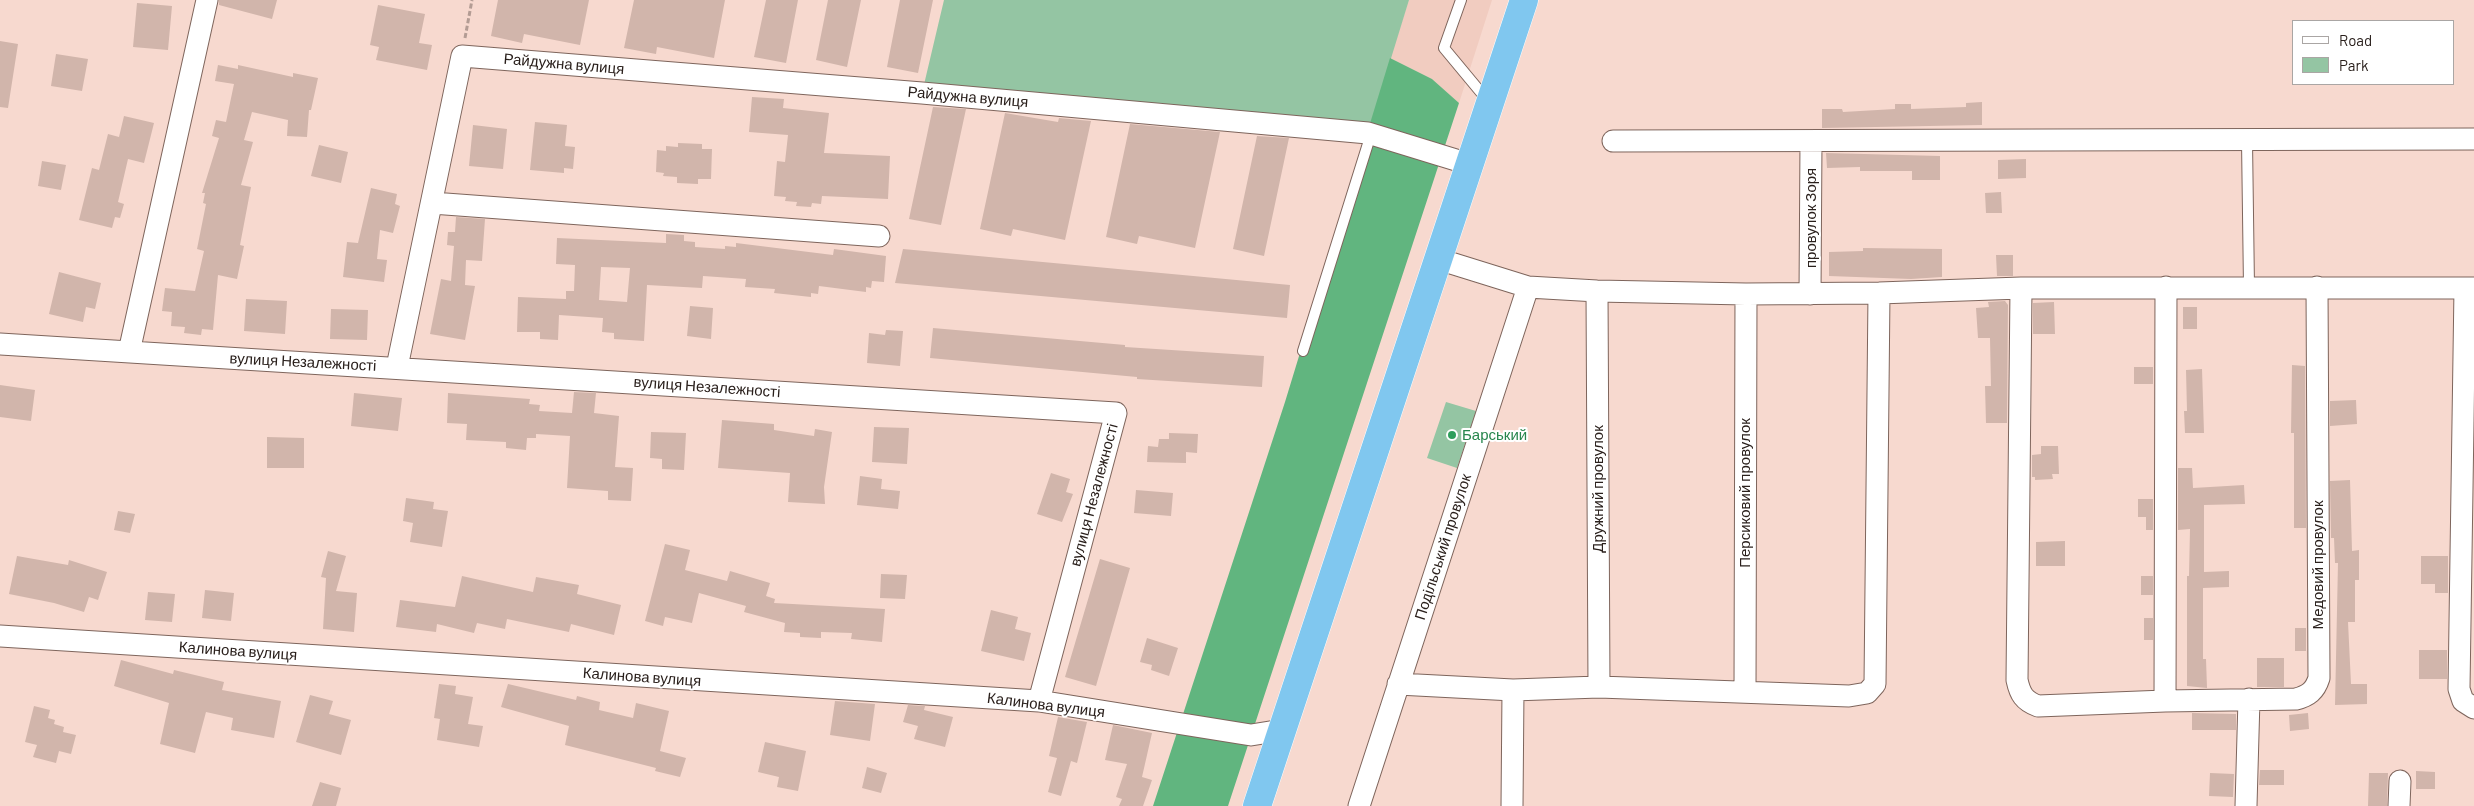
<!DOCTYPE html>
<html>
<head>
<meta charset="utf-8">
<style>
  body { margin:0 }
  #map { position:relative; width:2474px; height:806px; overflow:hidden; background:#f7d9cf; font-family:Barlow,sans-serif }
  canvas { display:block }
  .legend { position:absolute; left:2292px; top:20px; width:162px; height:65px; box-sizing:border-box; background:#fff; border:1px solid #aaa6a4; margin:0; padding:6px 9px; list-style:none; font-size:15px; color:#2a201c }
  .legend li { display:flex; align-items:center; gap:10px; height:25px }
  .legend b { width:25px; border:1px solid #aaa6a4 }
</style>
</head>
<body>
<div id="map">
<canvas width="2474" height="806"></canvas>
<ul class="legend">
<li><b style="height:6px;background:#fff"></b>Road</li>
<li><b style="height:14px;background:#94c5a3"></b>Park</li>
</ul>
</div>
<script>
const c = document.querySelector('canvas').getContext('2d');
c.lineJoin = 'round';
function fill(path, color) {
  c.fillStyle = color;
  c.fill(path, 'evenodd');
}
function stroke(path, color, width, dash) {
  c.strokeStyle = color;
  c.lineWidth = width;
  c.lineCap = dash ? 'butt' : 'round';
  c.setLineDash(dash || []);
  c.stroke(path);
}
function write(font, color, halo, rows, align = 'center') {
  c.font = font + ' Barlow,sans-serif';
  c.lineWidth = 4;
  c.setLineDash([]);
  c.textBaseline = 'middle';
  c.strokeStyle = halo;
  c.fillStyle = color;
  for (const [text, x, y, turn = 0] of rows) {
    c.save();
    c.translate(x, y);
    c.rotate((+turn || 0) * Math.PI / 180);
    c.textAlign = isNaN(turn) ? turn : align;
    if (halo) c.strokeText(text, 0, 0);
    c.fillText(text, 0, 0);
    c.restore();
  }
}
fill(new Path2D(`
  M1409,0H1492L1459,103L1432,79L1390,58Z`), '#f1ccc0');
fill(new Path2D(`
  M944,0H1409L1368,133L922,93Z
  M1446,402L1476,411L1457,468L1427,458Z`), '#94c5a3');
fill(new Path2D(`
  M1390,58L1432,79L1459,103L1228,806H1153L1285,402Z`), '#61b57f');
fill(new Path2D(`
  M219,0H277L272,19L219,5Z
  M498,0H589L580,45L524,34L522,43L491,36Z
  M634,0H725L714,58L657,47L656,54L624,48Z
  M766,0H798L786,63L754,57Z
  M828,0H861L847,67L816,60Z
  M900,0H933L918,73L887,67Z
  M137,3L172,6L168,50L133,47Z
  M378,5L425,14L419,43L432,45L427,70L376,60L379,47L370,45Z
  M0,41L18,44L8,108L0,107Z
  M56,54L88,59L82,91L51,86Z
  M218,65L238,69V65L293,77V73L318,78L311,110H309L307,137L287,136L288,120L252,112L244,140L253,142L241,185L251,187L240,245L244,246L237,279L218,275L213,330L202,329L201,335L184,333L185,327L171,326L172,312L162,311L165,288L195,291L204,251L197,249L206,204L203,203L205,193H202L219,138L212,136L216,120L226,122L234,84L215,81Z
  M752,97L784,99L783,108L829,113L824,153L890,156L888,199L822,196L821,204L812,203L811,207L796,206L797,202L785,201L786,197L774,196L777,161L785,162L788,135L749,132Z
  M1982,102V125L1822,128V109H1842L1843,112L1895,109V104H1911V109L1966,107V103Z
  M933,107L966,109L941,225L909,219Z
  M1005,113L1058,122L1059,118L1091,121L1065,240L1013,229L1011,236L980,229Z
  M124,116L154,123L144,163L128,159L118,202L124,204L120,218L115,217L112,228L79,220L92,168L99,170L108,134L119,137Z
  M535,122L567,125L565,146L575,147L573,169L564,168V173L530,170Z
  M1130,124L1220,132L1195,248L1139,236L1137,244L1106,237Z
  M473,125L507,129L503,169L469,166Z
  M1257,136L1289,138L1264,256L1233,249Z
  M678,143L702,144V149H712L711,179H698V184L677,183V177L663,176L664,173L656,172L657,150L666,151V146L678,147Z
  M319,145L348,152L341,183L311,176Z
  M1826,153L1940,156V180H1912V171H1860V167L1827,168Z
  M2026,159V178L1998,179V160Z
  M42,161L66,165L61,190L38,186Z
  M371,188L397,194L395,204L400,206L393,233L380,230L377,259L387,260L384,282L343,277L347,242L358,243Z
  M2001,192L2002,213H1986L1985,193Z
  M456,217L485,219L482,261L466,260L465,285L475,286L465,340L430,334L441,279L451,281L454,246L447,245L448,232H455Z
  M666,234L684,235V241L695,242V247L725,249V246L736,247V243L833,255L834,249L886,256L884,282L872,281L871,288L866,287V292L819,286L818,294L811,293V297L774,293L775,289L745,287L746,279L703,276L702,288L647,285L644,341L614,339V333L602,332L603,318L559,315L558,340L540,339V332H517L518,297L566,299V291H574L575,265L556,264L557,238L666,243ZM601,267L630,268L627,302L599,300Z
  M1863,248L1942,249V277L1911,279L1829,276V252L1863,251Z
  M903,249L1290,285L1287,318L895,283Z
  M1996,255H2013V276H1997Z
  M59,272L101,283L95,309L86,307L83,322L49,314Z
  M246,299L287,301L285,334L244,331Z
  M2005,301L2008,305L2007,423H1986L1985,386H1991L1990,338H1978L1976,308L1989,307L1988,302Z
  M2054,302L2055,334H2033V303Z
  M690,306L713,308L711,339L687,336Z
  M2183,307H2197V329H2183Z
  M331,309L368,310L367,340L330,339Z
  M933,328L1125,345V347L1264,356L1262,387L1137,379V377L930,358Z
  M886,330L903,331L900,366L867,363L869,333L885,335Z
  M2292,365L2305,366L2306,528H2294V433H2291Z
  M2134,367H2153V384H2134Z
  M2202,369L2204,433H2185L2184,411H2187L2186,370Z
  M0,385L35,390L31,421L0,417Z
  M574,392L596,393L594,413L619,416L615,467L633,468L631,501L608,500V491L567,488L570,436L536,434V438H527L526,450L506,448V442L466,440L467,424L447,423L448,393L530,399L529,404L540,405L539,411L572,413Z
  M354,393L402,398L398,431L351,426Z
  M2356,400L2357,424L2330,426V401Z
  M722,420L774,424V430L814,436L815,429L832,432L824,487L825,504L788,502L790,473L718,468Z
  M874,427L909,428L907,464L872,462Z
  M651,432L686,433L684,470L662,469V459L650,458Z
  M1169,433L1198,434L1197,453L1186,452V463L1147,462L1148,446L1158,447L1159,439H1169Z
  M267,437L304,438V468H267Z
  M2041,446H2058L2059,474H2052L2053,479L2035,480V477H2032V455L2041,454Z
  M2178,468H2192L2193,488L2244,485L2245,504L2204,505V572L2229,571V587L2203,588V659H2206L2207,688L2187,686V576H2189L2190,529L2178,530Z
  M1051,473L1070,479L1066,492L1073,494L1062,522L1037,514Z
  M860,476L882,479L881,489L900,491L898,509L857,505Z
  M2350,480L2352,551L2359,550V580H2355V622H2348L2351,684H2367V704L2335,705L2338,563H2335L2334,538H2331L2330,481Z
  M1136,490L1173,493L1171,516L1134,513Z
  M406,498L434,502L433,509L448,511L442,547L410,542L413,523L403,521Z
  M2138,499H2153V530H2146V517H2138Z
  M118,511L135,514L130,533L114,530Z
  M2065,541V566H2036V542Z
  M665,544L690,550L685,570L727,581L730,571L770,583L766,596L775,599L774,603L885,609L882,642L851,639L852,633L821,632V638L800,637V633L784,632L785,623L744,612L746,606L699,593L692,623L665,617L663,626L645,621Z
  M328,551L346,556L336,591L357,593L354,632L323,629L326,578L321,577Z
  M17,556L68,565L69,560L107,572L98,600L89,597L84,612L54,603L9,594Z
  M2421,556H2448V593H2435V584H2421Z
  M1100,559L1130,568L1096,686L1065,677Z
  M881,574L907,575L905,599L880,598Z
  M462,576L533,592L536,577L579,585L577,594L621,605L614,635L571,624L569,632L507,619L505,629L477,623L474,633L437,624L436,632L396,627L400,600L455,607Z
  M2141,576H2153V595H2141Z
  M205,590L234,593L231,621L202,618Z
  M148,592L175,594L172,622L145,620Z
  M991,610L1018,617L1015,629L1031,633L1024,661L981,651Z
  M2144,618H2153V640H2144Z
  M2295,628H2306V651H2295Z
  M1147,638L1178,648L1169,676L1151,670L1152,665L1140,662Z
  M2419,650H2447V679H2419Z
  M2257,658H2284V687H2257Z
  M121,660L173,674L174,670L224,682L222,690L281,701L274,738L231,730L233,718L206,712L195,753L160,744L169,703L114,686Z
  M439,684L456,686L455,694L473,697L468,724L483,726L479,747L437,740L440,719L434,718Z
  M508,684L576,700L577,696L600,702L599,710L633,718L636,703L669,711L660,751L686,758L680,777L655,771L656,768L565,745L569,726L501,707Z
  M310,695L333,701L329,714L351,720L341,755L296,742Z
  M835,701L875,704L870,741L830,735Z
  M908,705L925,706L924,710L953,717L945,747L914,739L918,726L903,722Z
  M34,706L50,710L48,718L55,720L54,724L64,727L63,732L76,735L71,754L59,751L56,763L33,757L37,745L25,742Z
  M2192,713L2236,714V730H2192Z
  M2308,713L2309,729L2290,731L2289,715Z
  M1058,717L1087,722L1077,763L1071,761L1061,796L1048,792L1057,758L1049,756Z
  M1113,725L1152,733L1142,777L1152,780L1143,806H1119L1122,799L1116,797L1127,764L1105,760Z
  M765,742L806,751L798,791L777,787L779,777L758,772Z
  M867,767L887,773L881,793L862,788Z
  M2260,770H2284V785H2259Z
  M2416,771L2435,772V789H2416Z
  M2210,773L2234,774L2233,797L2209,796Z
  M2369,773H2388L2387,806H2368Z
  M320,782L341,788L336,806H312Z`), '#d1b5ab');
const lane = new Path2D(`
  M1461,0L1444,48L1488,101
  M2247,141L2249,287
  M1303,351L1371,134`);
const street = new Path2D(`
  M1613,141L2474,139
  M432,203L879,236
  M1438,259L1528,287L1597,291L1746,294L1879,293L2021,288H2474
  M2021,288L2017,680C2020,694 2024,701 2038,706L2165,701L2296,699C2308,696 2315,691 2319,678L2317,287
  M2465,288L2459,689L2463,701L2474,708
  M1597,291L1599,687
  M1810,294L1811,141
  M0,344L1116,413L1039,701
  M129,352L207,0
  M397,367L462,56L922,93L1368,133L1469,164
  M0,636L1039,701L1251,735L1282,730
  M1398,684L1513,690L1599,687L1849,696L1867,693L1875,684L1879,293
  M1745,691L1746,294
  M2165,701L2166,287
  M1359,806L1528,287
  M1512,806L1513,690
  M2246,806L2249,699
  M2399,806L2400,781`);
const highway = new Path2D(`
  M1257,806L1524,0`);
stroke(lane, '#7e655c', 12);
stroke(street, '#7e655c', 23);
stroke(highway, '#fff', 29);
stroke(new Path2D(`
  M465,38L472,0`), '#b39c94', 3, [5, 2.5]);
stroke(lane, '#fff', 10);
stroke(street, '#fff', 21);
stroke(highway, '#80c7ef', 28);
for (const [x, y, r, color] of [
  [1452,435,5,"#2e9e5b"]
]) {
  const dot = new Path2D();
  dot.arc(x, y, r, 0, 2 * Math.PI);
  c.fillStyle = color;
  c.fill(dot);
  stroke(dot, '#fff', 2);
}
write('15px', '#2a201c', '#fff', [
  ["Райдужна вулиця",564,64,5],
  ["Райдужна вулиця",968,97,5],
  ["провулок Зоря",1811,218,-90],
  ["вулиця Незалежності",303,362,3],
  ["вулиця Незалежності",707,387,4],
  ["Дружний провулок",1598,489,-90],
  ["Персиковий провулок",1745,493,-90],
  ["вулиця Незалежності",1094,495,-75],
  ["Подільський провулок",1443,547,-72],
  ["Медовий провулок",2318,565,-90],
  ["Калинова вулиця",238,651,4],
  ["Калинова вулиця",642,677,4],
  ["Калинова вулиця",1046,705,7]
]);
write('15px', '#27864d', '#fff', [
  ["Барський",1462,435]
], 'left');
</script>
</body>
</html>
